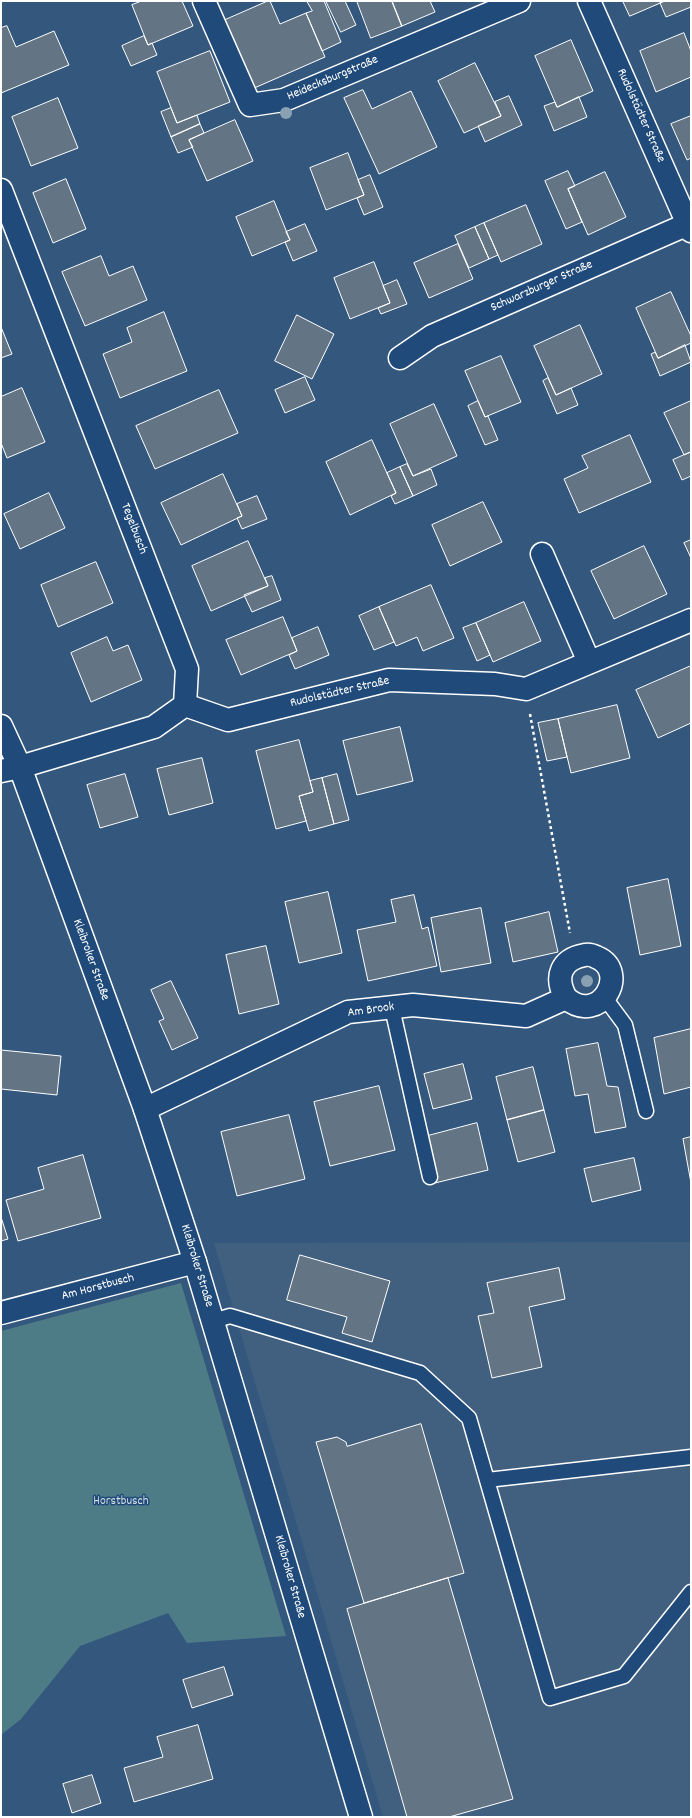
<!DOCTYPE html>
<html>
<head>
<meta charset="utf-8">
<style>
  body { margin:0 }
  #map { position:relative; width:692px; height:1818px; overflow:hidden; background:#33577d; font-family:Dekko,sans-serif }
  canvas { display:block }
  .frame { position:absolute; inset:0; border:2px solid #fff; pointer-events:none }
</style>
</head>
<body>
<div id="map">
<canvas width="692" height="1818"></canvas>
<div class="frame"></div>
</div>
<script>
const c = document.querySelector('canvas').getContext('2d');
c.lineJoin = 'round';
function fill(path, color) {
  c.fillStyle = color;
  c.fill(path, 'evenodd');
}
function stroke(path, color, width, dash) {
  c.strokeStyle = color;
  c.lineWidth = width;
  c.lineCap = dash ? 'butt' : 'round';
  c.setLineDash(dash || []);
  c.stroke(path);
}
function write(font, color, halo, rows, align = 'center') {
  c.font = font + ' Dekko,sans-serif';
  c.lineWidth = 3;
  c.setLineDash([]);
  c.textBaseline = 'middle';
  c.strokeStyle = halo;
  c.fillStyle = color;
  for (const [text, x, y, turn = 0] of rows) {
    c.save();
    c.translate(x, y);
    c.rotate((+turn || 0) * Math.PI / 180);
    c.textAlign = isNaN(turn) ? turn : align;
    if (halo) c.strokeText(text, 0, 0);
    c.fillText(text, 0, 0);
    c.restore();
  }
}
fill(new Path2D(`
  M691,1242V1817H383L214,1243Z`), '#41607f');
fill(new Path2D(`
  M181,1283L286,1636L187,1643L168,1613L80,1646L21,1719L1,1735V1331Z`), '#4d7c87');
const building = new Path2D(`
  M142,1H182L193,26L148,45L132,5Z
  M268,1H270L280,24L306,13L325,57L252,89L223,21Z
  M307,1H324L341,42L322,51L306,13L312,11Z
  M326,1H345L356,25L341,32Z
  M357,1H392L402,26L371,38Z
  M392,1H430L435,12L402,26Z
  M623,1H665L630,16Z
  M665,1H691V7L666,17L660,3Z
  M7,26L16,47L54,31L69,65L1,93V28Z
  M684,33L691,51V77L656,92L640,51Z
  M144,36L148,45L152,43L157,55L131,66L122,46Z
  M571,40L593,91L557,107L535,56Z
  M210,51L230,102L177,123L157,72Z
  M475,63L501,116L464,133L438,81Z
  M363,90L372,109L411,91L437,147L379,174L344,98Z
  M509,96L522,125L485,142L478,126L501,116L495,102Z
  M579,97L587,117L554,131L544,106L555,102L557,107Z
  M58,98L78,148L31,166L12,117Z
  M171,108L177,123L197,115L200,124L171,137L161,112Z
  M691,116V158L687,160L671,124Z
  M235,120L253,161L207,181L189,140Z
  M200,124L204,133L189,140L193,147L178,153L171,137Z
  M348,153L364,195L326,210L310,168Z
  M568,171L575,186L568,189L582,222L566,229L545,181Z
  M605,172L626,217L588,235L568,189Z
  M370,175L383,207L364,215L357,198L364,195L358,180Z
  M66,179L86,229L53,243L33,193Z
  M274,201L290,240L252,256L236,217Z
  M526,205L542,244L501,262L484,223Z
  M484,223L498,255L489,259L475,227Z
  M305,224L317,251L293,261L285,242L290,240L286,232Z
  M475,227L489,259L469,268L455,236Z
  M458,244L473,279L429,298L414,263Z
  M101,256L109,276L133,266L147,300L85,326L62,272Z
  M374,262L390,303L350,319L334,278Z
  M397,280L407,304L381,314L378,308L390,303L383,286Z
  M671,292L691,336V343L658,358L636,308Z
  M164,312L187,371L120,398L103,354L132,342L127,328Z
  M297,315L334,334L312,379L275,361Z
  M580,325L602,374L556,395L534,346Z
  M1,327L12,354L1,358Z
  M685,345L691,362L660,376L651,354L655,352L658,358Z
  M501,356L521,402L485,417L465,371Z
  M305,377L315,400L285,413L275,390Z
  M548,378L556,395L571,388L578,405L557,414L543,381Z
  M22,388L45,442L7,458L1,443V397Z
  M219,390L238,433L155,469L136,426Z
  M478,401L485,417L488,416L498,440L485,445L468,406Z
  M691,401V452L684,455L664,413Z
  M434,404L457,456L413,476L390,424Z
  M630,435L651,482L579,513L564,479L588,468L582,456Z
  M372,440L396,493L350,515L326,462Z
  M691,452V476L682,480L673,460Z
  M407,464L413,476L431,469L437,485L413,496L400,467Z
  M400,467L413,496L395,504L391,496L396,493L387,473Z
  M223,474L242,516L181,545L161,503Z
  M49,493L65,528L20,549L4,514Z
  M257,496L267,519L242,529L237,518L242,516L237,504Z
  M483,502L502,542L450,566L432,525Z
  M691,540V558L684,543Z
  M248,541L268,586L211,611L192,566Z
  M644,546L667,594L614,619L591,571Z
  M96,562L113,603L58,627L41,585Z
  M272,576L281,600L252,612L244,595L268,586L265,578Z
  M431,585L454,638L423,651L417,637L396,646L379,607Z
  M524,602L541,641L493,662L476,623Z
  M379,607L394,642L374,650L359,616Z
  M283,617L297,651L241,675L226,640Z
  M476,623L490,655L477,661L463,628Z
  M318,627L329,655L295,669L289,655L297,651L292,638Z
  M107,637L113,651L128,645L142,680L91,702L71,653Z
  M691,666V723L658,738L636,690Z
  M617,705L630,758L571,773L558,719Z
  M558,719L567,757L547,761L538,723Z
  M400,727L413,781L357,795L343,741Z
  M299,740L313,792L299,796L306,821L276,829L256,751Z
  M202,758L213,803L169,815L157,769Z
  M125,774L138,817L100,828L87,785Z
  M337,774L349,820L334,824L322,778Z
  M322,778L334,824L309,831L299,796L313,792L310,781Z
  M668,879L681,946L640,955L627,888Z
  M328,892L342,953L299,963L285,902Z
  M414,895L422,929L428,927L437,966L368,981L357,930L396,922L391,900Z
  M481,908L491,963L441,972L431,918Z
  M549,912L558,952L513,962L505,923Z
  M266,946L279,1004L239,1014L226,955Z
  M171,981L198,1038L172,1050L159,1021L164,1019L151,990Z
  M691,1029V1087L664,1094L654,1038Z
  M598,1043L607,1086L618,1087L626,1127L595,1133L588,1094L575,1096L566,1049Z
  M1,1050L61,1056L57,1095L1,1089Z
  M463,1064L472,1099L433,1109L424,1074Z
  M533,1067L544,1110L507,1120L496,1077Z
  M379,1086L395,1150L330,1166L314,1102Z
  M544,1110L555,1152L518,1162L507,1120Z
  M289,1115L305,1179L237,1196L221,1132Z
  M477,1123L488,1170L435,1183L424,1137Z
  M691,1137V1183L683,1139Z
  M83,1155L101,1218L18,1241L6,1200L44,1189L38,1168Z
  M634,1158L641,1190L592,1202L584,1169Z
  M1,1217L8,1239L1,1241Z
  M300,1255L390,1281L372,1342L342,1333L347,1317L287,1300Z
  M559,1268L565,1299L529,1307L542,1367L492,1378L478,1316L494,1313L487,1283Z
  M421,1424L464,1573L364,1603L316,1442L337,1437L346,1442L347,1446Z
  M448,1578L513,1799L449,1817H407L347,1609Z
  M224,1667L233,1695L192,1708L183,1680Z
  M198,1725L213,1779L134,1802L124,1768L163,1757L157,1737Z
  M92,1775L101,1803L72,1813L63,1784Z`);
fill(building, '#637584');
stroke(building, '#fff', 1);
const lane = new Path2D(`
  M605,998L625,1025L646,1111
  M392,1008L430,1177
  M213,1321L230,1316L420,1373L469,1418L550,1698L624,1676L691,1592
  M487,1480L691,1457`);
const street = new Path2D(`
  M204,1L250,105L284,100L519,1
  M589,1L691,231
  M1,190L187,669L185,705L154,727L20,767L1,771
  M400,358L432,336L688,224
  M542,554L589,662
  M185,705L228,720L389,680L495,684L526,689L691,620
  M145,1109L348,1012L413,1005L526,1016L566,998C554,977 561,959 585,955C589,954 592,955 596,957C631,971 600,1027 566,998
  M1,1313L195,1262`);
const secondary = new Path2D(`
  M1,726L20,767L145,1109L195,1262L361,1817`);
stroke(lane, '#fff', 17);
stroke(street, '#fff', 25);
stroke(secondary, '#fff', 25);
stroke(new Path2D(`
  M530,714L570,933`), '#fff', 2.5, [3, 3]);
stroke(lane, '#1f4a7a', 14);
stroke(street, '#1f4a7a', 22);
stroke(secondary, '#1f4a7a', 22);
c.fillStyle = '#8aa1b4';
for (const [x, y] of [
  [286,113],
  [587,981]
]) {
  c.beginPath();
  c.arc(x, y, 6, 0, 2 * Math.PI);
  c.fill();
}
write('13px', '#fff', '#1f4a7a', [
  ["Heidecksburgstraße",333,79,-23],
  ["Rudolstädter Straße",640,116,66],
  ["Schwarzburger Straße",542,287,-24],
  ["Tegelbusch",133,529,69],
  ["Rudolstädter Straße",340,693,-13],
  ["Kleibroker Straße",90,960,70],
  ["Am Brook",371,1011,-8],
  ["Kleibroker Straße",196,1266,73],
  ["Am Horstbusch",98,1288,-15],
  ["Kleibroker Straße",289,1577,74]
]);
write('13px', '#d2dee1', '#1f4a7a', [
  ["Horstbusch",121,1502]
]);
</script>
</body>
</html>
